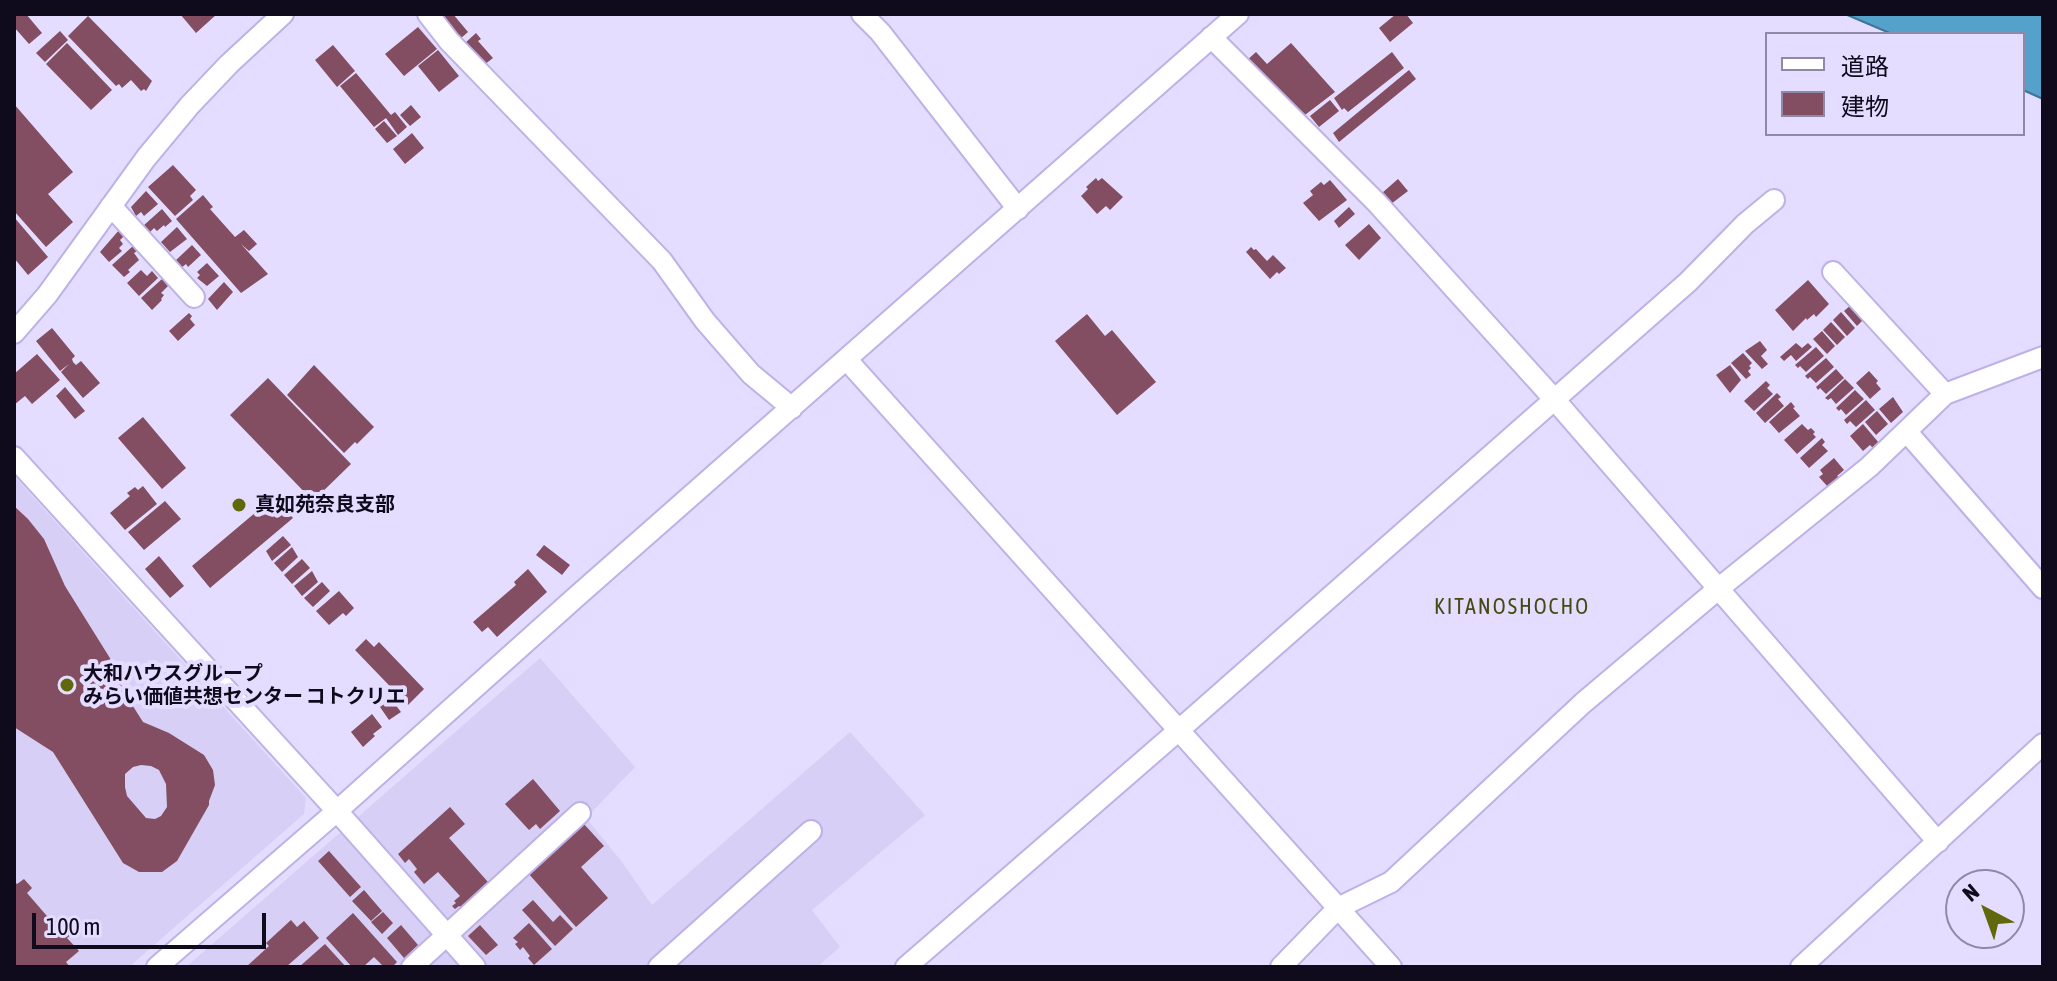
<!DOCTYPE html>
<html>
<head>
<meta charset="utf-8">
<style>
  body { margin:0 }
  #map { position:relative; width:2057px; height:981px; overflow:hidden; background:#e4ddff; font-family:"Asap Condensed","Noto Sans JP",sans-serif }
  canvas { display:block }
  .frame { position:absolute; inset:0; border:16px solid #100a1d; pointer-events:none }
  .legend { position:absolute; left:1765px; top:32px; width:260px; height:104px; box-sizing:border-box; background:#e4ddff; border:2px solid #8f89a5; margin:0; padding:10px 14px; list-style:none; font-size:24px; color:#100a1d }
  .legend li { display:flex; align-items:center; gap:16px; height:40px }
  .legend b { width:40px; border:2px solid #8f89a5 }
  .north { position:absolute; left:1945px; top:869px; width:80px; height:80px; box-sizing:border-box; background:#e4ddff; border:2px solid #8f89a5; border-radius:50%; rotate:319deg; font-size:22px; font-weight:700; line-height:32px; text-align:center; color:#100a1d }
  .north::after { content:''; display:block; margin:auto; width:28px; height:36px; background:#60680b; clip-path:polygon(50% 0,100% 100%,50% 72%,0 100%) }
  .scale { position:absolute; left:32px; top:913px; width:234px; height:36px; box-sizing:border-box; border:4px solid #100a1d; border-top:0; padding-left:10px; font-size:24px; line-height:28px; white-space:nowrap; color:#100a1d; -webkit-text-stroke:6px #e4ddff; paint-order:stroke }
</style>
</head>
<body>
<div id="map">
<canvas width="2057" height="981"></canvas>
<div class="frame"></div>
<ul class="legend">
<li><b style="height:10px;background:#fff"></b>道路</li>
<li><b style="height:22px;background:#834d62"></b>建物</li>
</ul>
<div class="north">N</div>
<div class="scale">100 m</div>
</div>
<script>
const c = document.querySelector('canvas').getContext('2d');
c.lineJoin = 'round';
function fill(path, color) {
  c.fillStyle = color;
  c.fill(path, 'evenodd');
}
function stroke(path, color, width, dash) {
  c.strokeStyle = color;
  c.lineWidth = width;
  c.lineCap = dash ? 'butt' : 'round';
  c.setLineDash(dash || []);
  c.stroke(path);
}
function write(font, color, halo, rows, align = 'center') {
  c.font = font + ' "Asap Condensed","Noto Sans JP",sans-serif';
  c.lineWidth = 8;
  c.setLineDash([]);
  c.textBaseline = 'middle';
  c.strokeStyle = halo;
  c.fillStyle = color;
  for (const [text, x, y, turn = 0] of rows) {
    c.save();
    c.translate(x, y);
    c.rotate((+turn || 0) * Math.PI / 180);
    c.textAlign = isNaN(turn) ? turn : align;
    if (halo) c.strokeText(text, 0, 0);
    c.fillText(text, 0, 0);
    c.restore();
  }
}
fill(new Path2D(`
  M14,476L306,798L304,814L129,967H14Z
  M540,658L635,767L586,818L622,862L652,905L850,732L925,815L812,910L840,947L817,967H186Z`), '#d7cff5');
const water = new Path2D(`
  M1845,14H2043V99L2023,90V34H1892Z`);
fill(water, '#54a1cc');
stroke(water, '#407498', 2);
fill(new Path2D(`
  M14,14H26L42,33L29,44L14,27Z
  M180,14H217L196,33Z
  M439,14H453L468,32L460,39Z
  M1396,14H1406L1413,23L1390,42L1379,28Z
  M88,16L152,81L146,91L144,89L141,91L131,80L122,88L119,84L116,86L68,36Z
  M418,27L437,49L404,76L385,54Z
  M60,31L68,40L45,62L36,53Z
  M476,33L481,39L478,41L493,58L484,65L464,44Z
  M67,43L112,90L91,110L46,64Z
  M1291,43L1335,92L1301,118L1245,62L1256,52L1267,64Z
  M333,45L355,71L337,87L315,60Z
  M438,50L459,76L439,92L418,66Z
  M1392,52L1404,68L1348,112L1344,108L1342,110L1334,98Z
  M1409,70L1416,79L1339,142L1333,133Z
  M356,73L391,115L395,112L407,127L398,135L386,118L374,127L340,86Z
  M1330,100L1339,111L1319,127L1310,116Z
  M14,104L73,172L48,194L73,222L46,247L14,211Z
  M411,105L421,117L410,126L400,115Z
  M384,121L397,136L387,143L375,129Z
  M412,133L424,148L405,164L393,149Z
  M173,165L196,190L190,196L193,200L175,216L148,187Z
  M1096,178L1098,181L1102,178L1123,197L1110,210L1106,206L1097,214L1081,196L1088,189L1086,187Z
  M1398,179L1408,191L1391,204L1382,193Z
  M1330,180L1347,200L1319,221L1303,203L1313,195L1310,191L1321,182L1324,185Z
  M146,191L158,204L144,216L141,212L136,216L131,207Z
  M203,195L213,207L210,209L235,237L244,230L257,244L249,251L241,244L268,274L241,293L176,219Z
  M1349,207L1355,214L1339,228L1334,221Z
  M162,209L172,221L165,227L164,225L157,231L154,228L149,233L143,226Z
  M14,217L48,257L28,275L14,258Z
  M1369,224L1381,238L1359,260L1345,245Z
  M177,227L187,239L170,252L161,242Z
  M120,229L125,235L120,240L123,244L119,248L122,251L109,262L100,252Z
  M192,245L201,255L188,267L186,264L181,268L175,261Z
  M133,246L137,251L134,253L139,260L128,270L130,272L124,277L112,265Z
  M1251,247L1254,250L1256,249L1267,261L1273,255L1286,268L1279,274L1277,272L1270,279L1246,252Z
  M207,263L219,276L207,286L197,278L200,275L197,272Z
  M141,270L147,276L152,271L158,278L139,296L127,283Z
  M162,279L168,286L161,293L164,295L161,299L162,300L152,310L141,298Z
  M1808,280L1829,304L1816,317L1814,314L1807,320L1806,318L1793,331L1775,310Z
  M224,282L233,292L217,310L208,299Z
  M1852,304L1865,318L1857,326L1844,311Z
  M1841,312L1855,328L1847,336L1833,320Z
  M189,313L192,316L190,319L195,325L178,341L169,331Z
  M1087,314L1105,336L1112,330L1156,382L1117,415L1055,341Z
  M1831,322L1845,337L1837,345L1823,330Z
  M52,328L75,356L72,359L73,362L76,365L81,361L100,383L83,398L61,372L69,364L60,371L36,341Z
  M1822,331L1835,346L1827,354L1813,339Z
  M1760,341L1767,350L1761,356L1768,364L1762,369L1745,351Z
  M1796,343L1802,348L1808,343L1812,347L1796,361L1791,355L1784,361L1780,357Z
  M1816,347L1824,356L1806,372L1800,366L1798,368L1795,365Z
  M1743,353L1752,363L1749,366L1751,368L1748,371L1751,375L1746,379L1731,363Z
  M37,354L60,380L32,404L25,396L14,405V374Z
  M1826,358L1834,367L1816,383L1810,377L1808,379L1805,376Z
  M314,365L374,427L357,444L355,442L344,453L287,395Z
  M1730,365L1741,380L1730,393L1716,375Z
  M1836,369L1844,378L1826,394L1820,388L1818,390L1816,387Z
  M1869,371L1878,381L1876,383L1881,389L1870,399L1856,383Z
  M268,378L351,464L313,501L230,415Z
  M1845,379L1854,388L1836,404L1831,398L1828,400L1825,398Z
  M1766,381L1770,385L1767,388L1773,394L1754,411L1744,401Z
  M65,387L85,411L75,419L56,396Z
  M1855,390L1864,399L1846,415L1841,409L1839,411L1836,408Z
  M1777,393L1781,397L1778,399L1784,406L1765,423L1756,413Z
  M1893,397L1903,412L1891,423L1879,409Z
  M1866,400L1875,410L1856,427L1850,421L1847,424L1844,420Z
  M1791,402L1795,407L1793,408L1800,416L1779,433L1769,422Z
  M1877,411L1888,424L1876,435L1865,422Z
  M143,417L186,468L162,489L118,438Z
  M1802,424L1808,430L1811,428L1815,432L1813,434L1816,437L1797,454L1784,440Z
  M1863,424L1879,443L1873,448L1870,445L1863,451L1850,436Z
  M1822,438L1825,442L1822,445L1828,451L1809,468L1800,458Z
  M1834,458L1844,470L1837,476L1839,477L1828,487L1819,477L1823,474L1820,470Z
  M143,486L157,504L125,530L110,513L130,496L127,493L135,487L138,490Z
  M275,496L293,518L210,588L192,566Z
  M165,501L181,519L144,550L128,532Z
  M14,506L28,519L44,539L65,586L113,663L124,692L143,722L169,733L204,755L213,770L215,785L209,801V805L177,861L162,872H139L123,863L53,752L14,727ZM141,765L151,766L159,770L166,784L167,807L161,816L155,819L146,818L127,796L125,787V774L133,767Z
  M283,536L291,545L272,561L266,551Z
  M544,545L570,565L562,575L536,555Z
  M292,547L298,557L282,572L274,563Z
  M159,556L184,586L170,598L145,569Z
  M302,559L310,568L292,584L284,575Z
  M528,569L547,592L497,637L488,627L482,632L473,622L516,585L514,582Z
  M312,571L318,582L302,596L294,586Z
  M322,582L330,591L313,607L304,598Z
  M339,591L354,608L346,616L343,613L329,625L316,611Z
  M366,639L374,647L379,642L424,689L408,705L355,650Z
  M391,699L401,712L389,720L380,707Z
  M372,714L382,727L373,734L375,736L363,747L351,732Z
  M533,779L560,811L540,829L536,824L529,830L505,804Z
  M450,807L465,824L449,838L488,882L461,907L459,906L455,909L452,906L456,903L454,901L460,896L438,872L424,884L414,872L417,869L409,859L405,863L398,854Z
  M583,823L604,846L581,867L608,898L576,927L528,873Z
  M329,851L361,887L350,897L318,861Z
  M24,879L32,888L27,893L53,923L58,919L72,934L67,938L79,951L66,962L70,967H14V881L17,884Z
  M364,890L382,911L371,921L352,901Z
  M533,900L553,922L560,915L573,929L555,946L522,910Z
  M383,912L393,923L382,934L371,922Z
  M353,913L397,962L392,967H384L374,957L363,967H352L326,938Z
  M291,920L297,927L304,921L319,938L286,967H246L269,946L266,943Z
  M529,923L552,949L534,965L528,958L530,956L523,947L520,950L515,944L518,942L513,938Z
  M401,925L418,945L404,958L387,938Z
  M480,925L498,945L486,955L468,936Z
  M325,944L346,967H299Z`), '#834d62');
const minor = new Path2D(`
  M428,14L449,41L662,261L705,321L751,374L792,408
  M862,14L880,32L1018,209
  M1211,37L1377,203L1554,399L1938,842
  M111,206L194,297
  M1833,272L1945,394
  M14,333L47,295L146,158L190,105L229,64L283,14
  M847,360L1391,967
  M1907,432L2043,588
  M14,457L337,811L475,967
  M157,967L337,811L576,597L1238,14
  M412,967L580,813
  M659,967L811,831
  M906,967L1179,730L1688,282L1745,224L1774,200
  M1281,967L1338,908L1391,882L1583,703L1718,589L1869,467L1945,394L2043,357
  M1801,967L2043,744`);
stroke(minor, '#bdb1e7', 24);
stroke(minor, '#fff', 20);
for (const [x, y, r, color] of [
  [239,505,8,"#60680b"],
  [67,685,8,"#60680b"]
]) {
  const dot = new Path2D();
  dot.arc(x, y, r, 0, 2 * Math.PI);
  c.fillStyle = color;
  c.fill(dot);
  stroke(dot, '#e4ddff', 3);
}
write('bold 20px', '#100a1d', '#e4ddff', [
  ["真如苑奈良支部",255,505],
  ["大和ハウスグループ",83,674],
  ["みらい価値共想センター コトクリエ",83,697]
], 'left');
c.letterSpacing = '2px';
write('22px', '#454b10', '#e4ddff', [
  ["KITANOSHOCHO",1512,607]
]);
c.letterSpacing = '0px';
</script>
</body>
</html>
